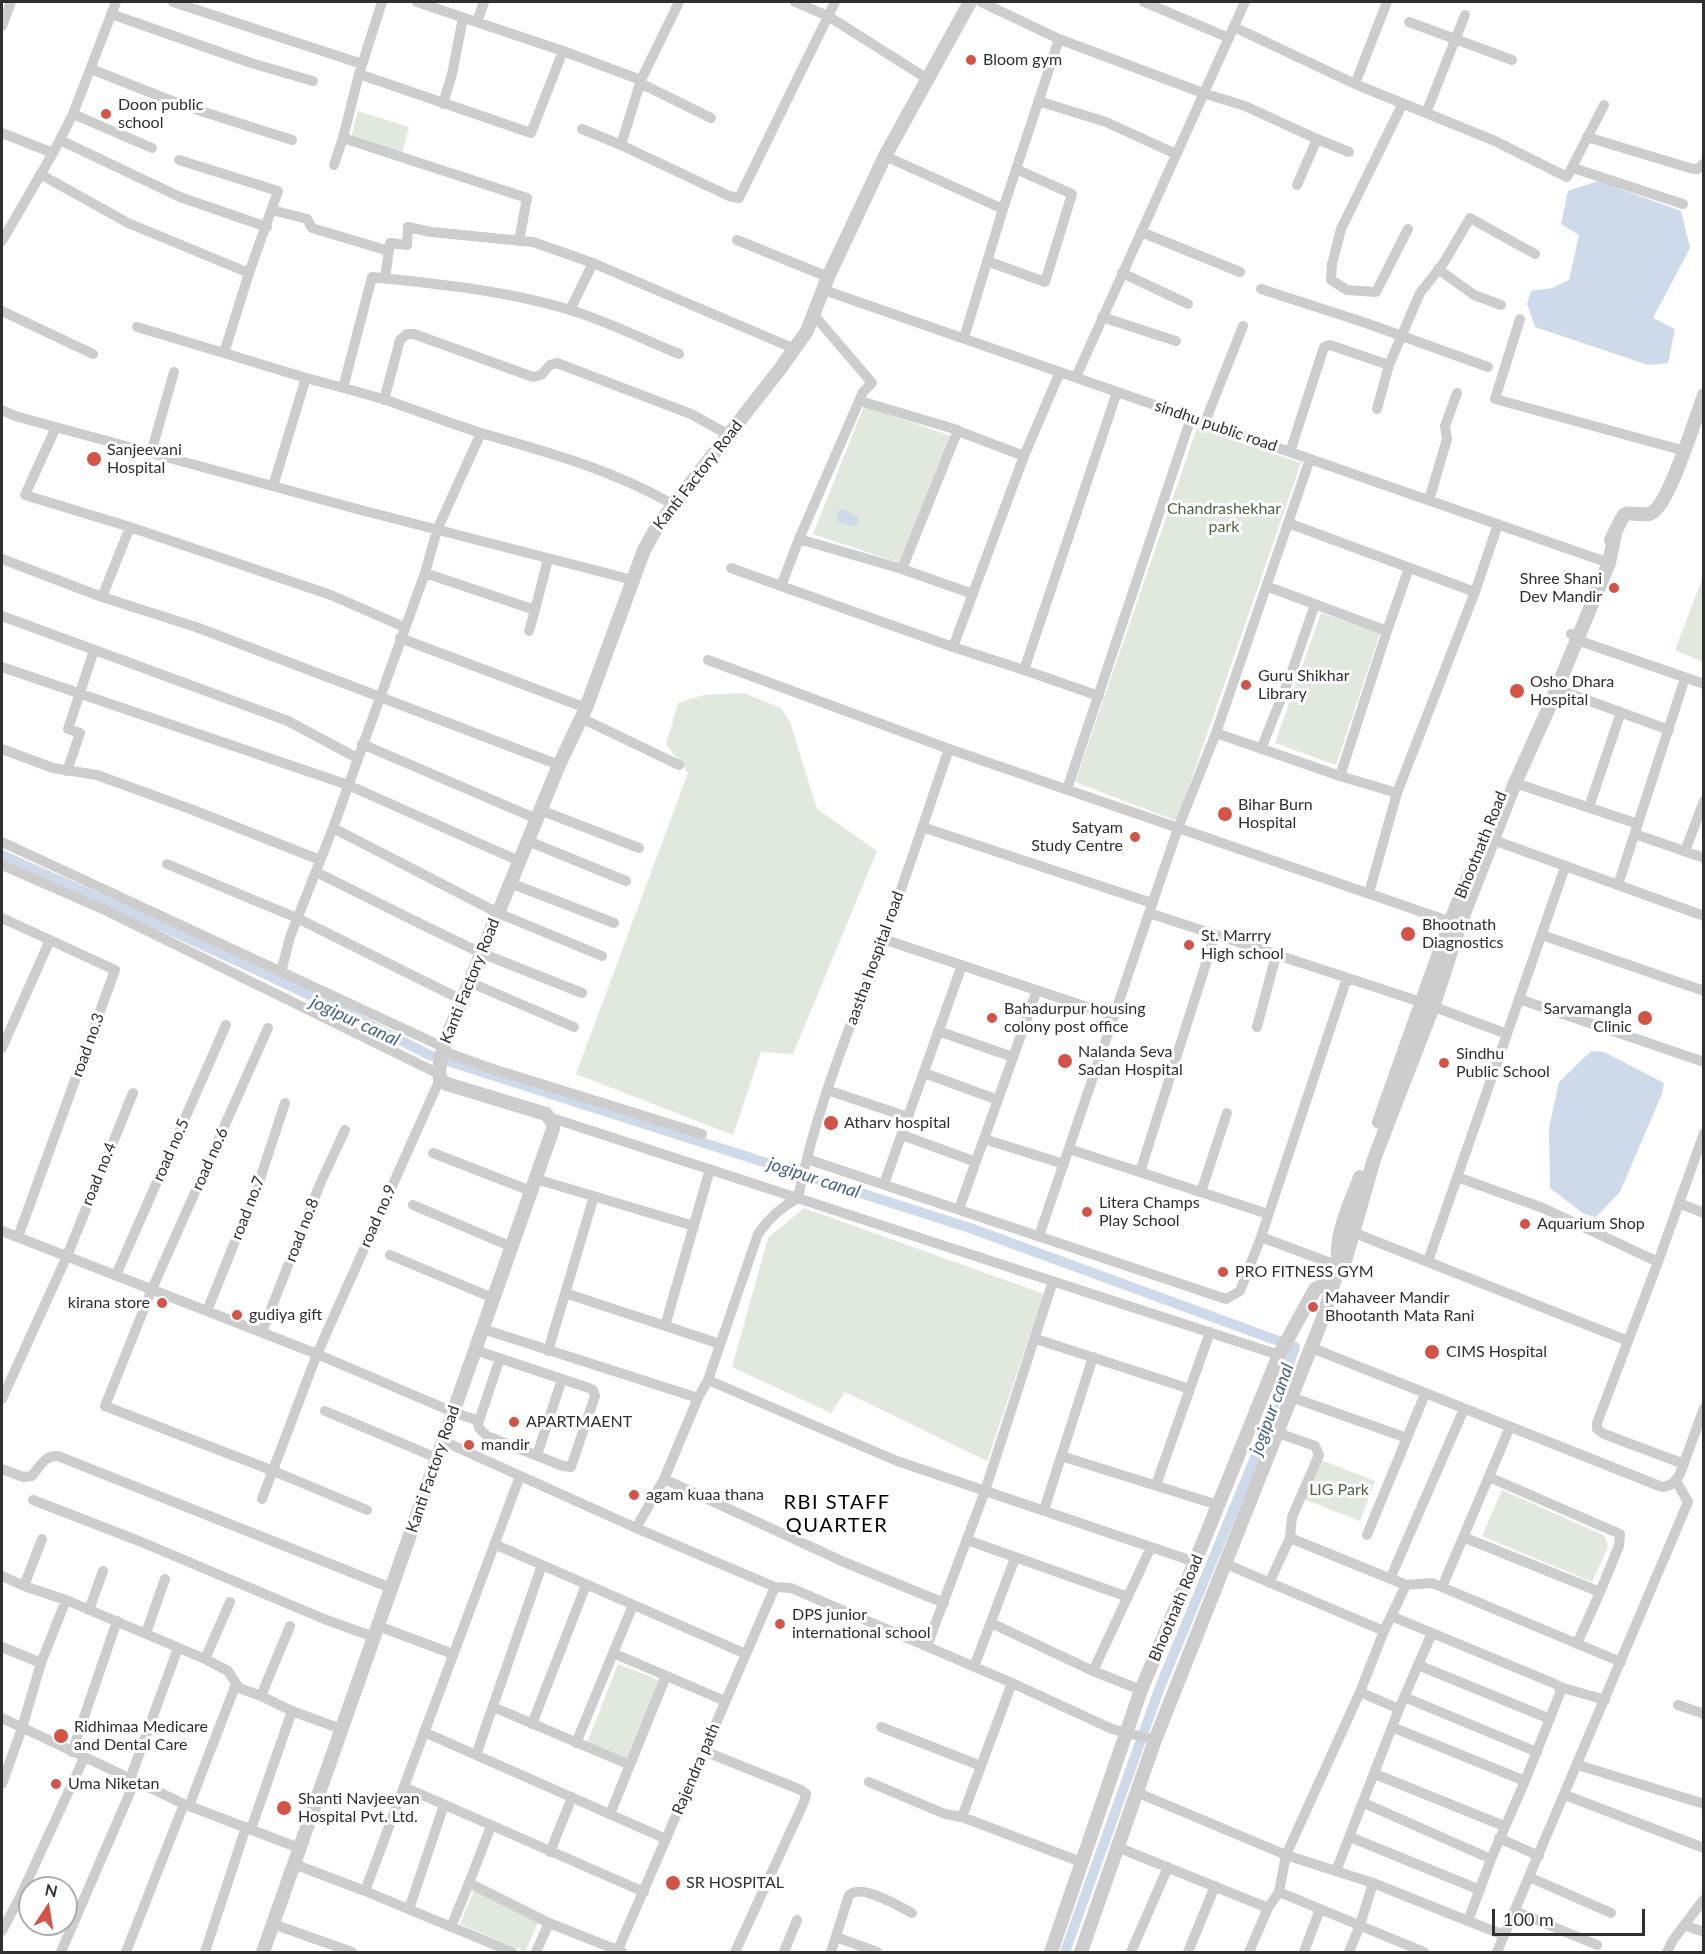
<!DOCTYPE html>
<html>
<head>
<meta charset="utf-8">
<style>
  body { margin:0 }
  #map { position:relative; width:1705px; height:1954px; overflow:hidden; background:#fff; font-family:Lato,sans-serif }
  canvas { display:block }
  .frame { position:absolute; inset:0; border:3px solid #303030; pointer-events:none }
  .north { position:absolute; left:18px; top:1876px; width:60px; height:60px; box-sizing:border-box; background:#fff; border:2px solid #acacac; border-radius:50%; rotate:12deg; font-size:16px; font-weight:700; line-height:24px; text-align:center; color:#303030 }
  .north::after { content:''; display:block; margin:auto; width:21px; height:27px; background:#d35447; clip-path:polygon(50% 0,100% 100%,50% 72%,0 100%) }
  .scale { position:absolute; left:1492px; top:1909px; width:153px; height:27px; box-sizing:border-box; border:3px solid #303030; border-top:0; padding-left:8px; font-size:18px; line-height:21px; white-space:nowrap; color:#303030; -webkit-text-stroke:4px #fff; paint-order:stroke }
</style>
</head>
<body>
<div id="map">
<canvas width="1705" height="1954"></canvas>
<div class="frame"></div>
<div class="north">N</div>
<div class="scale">100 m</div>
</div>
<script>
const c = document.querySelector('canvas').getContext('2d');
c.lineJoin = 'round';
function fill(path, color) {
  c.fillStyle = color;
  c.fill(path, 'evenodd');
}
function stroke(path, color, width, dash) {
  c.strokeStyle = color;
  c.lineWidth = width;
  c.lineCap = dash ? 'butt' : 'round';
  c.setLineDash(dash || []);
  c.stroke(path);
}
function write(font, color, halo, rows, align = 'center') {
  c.font = font + ' Lato,sans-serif';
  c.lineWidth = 6;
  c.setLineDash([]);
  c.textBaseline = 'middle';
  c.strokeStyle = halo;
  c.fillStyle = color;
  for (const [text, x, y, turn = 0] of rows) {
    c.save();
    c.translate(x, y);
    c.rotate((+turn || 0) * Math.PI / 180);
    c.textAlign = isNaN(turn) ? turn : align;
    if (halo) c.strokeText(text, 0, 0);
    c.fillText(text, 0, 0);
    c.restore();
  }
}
fill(new Path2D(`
  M358,111L409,127L402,153L351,138Z
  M864,406L954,437L903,564L813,534Z
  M1197,428L1301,463L1177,821L1075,782Z
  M1703,577V662L1675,650Z
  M1321,613L1380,633L1336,765L1275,743Z
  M744,693L781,708L790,722L817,809L877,851L793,1054L761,1052L733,1135L576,1074L688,773L666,744L678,703L704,695Z
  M804,1208L1044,1294L987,1461L845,1392L831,1413L732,1367L768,1238Z
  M1321,1460L1375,1481L1360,1521L1303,1499Z
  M1502,1490L1605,1536L1608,1547L1592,1582L1482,1536Z
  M618,1664L661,1681L630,1760L587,1743Z
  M474,1891L539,1920L525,1952L460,1924Z`), '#e1e8dd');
fill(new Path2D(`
  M1598,181L1681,211L1690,248L1653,318L1675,329L1668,363L1648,365L1535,327L1527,304L1531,291L1552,288L1569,280L1579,235L1561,224L1568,191Z
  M842,509L858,517V522L854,527L838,522L836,518L837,512Z
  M1591,1051L1604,1052L1664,1083L1662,1094L1620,1192L1596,1217L1584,1214L1550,1188L1549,1128L1559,1082Z`), '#cedae9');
stroke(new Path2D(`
  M2,855C145,919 290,982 429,1055L970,1228L1295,1347L1259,1448L1160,1687L1065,1952`), '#cedae9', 10);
stroke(new Path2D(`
  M173,2L362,64
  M417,2L563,51L641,80L679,2
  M795,2L828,16L926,78
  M981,2L1059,39L1203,93L1245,106L1317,139L1297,185
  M1144,2L1229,38
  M111,14L251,63L313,81
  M477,22L484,2
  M1409,22L1512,60
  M2,26L11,2
  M1234,27L1355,84L1495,141L1567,177L1604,105
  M91,69L182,105L292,140
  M359,74L531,133L563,51
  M640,83L711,118
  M1355,84L1387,2
  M1038,101L1106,122L1176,154
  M1403,103L1341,229L1332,264L1331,280L1347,290L1376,292L1408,229
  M443,104L452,74L463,18
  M1426,113L1465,15
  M73,114L152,148
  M582,129L621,145L729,196L739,198L835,2
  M2,133L53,153
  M1587,137L1693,169H1698L1704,163
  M343,138L527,198L519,241
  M1317,139L1349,152
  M60,140L180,197L267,227
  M621,145L641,80
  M885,156L1003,209
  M179,160L278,191L249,273L224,353L306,378L273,486
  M334,165L343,138L359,74L382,2
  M1573,168L1683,204
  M40,174L128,223L249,273
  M272,210L307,219L312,228L389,251
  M1141,232L1240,272
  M737,240L828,277
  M2,241L53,153L73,114L116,2
  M987,261L1045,282L1072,194L1016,169
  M1438,269L1474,295L1501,305
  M1122,273L1188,304
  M385,278L390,243L407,245L408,227L431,232L533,242L593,263L795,349
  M1261,289L1366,323L1488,367
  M824,290L1609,563
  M570,310L593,263
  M2,311L93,354
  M814,315L872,383L863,392L799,539L781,586L953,647
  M1102,317L1176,341
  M1520,319L1495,399L1685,451
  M137,327L224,353
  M964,338L1003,209L1059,39
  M1060,372L1024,456L953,647L1024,670L1117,392
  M1076,377L1245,2
  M306,378C333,385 359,392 386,400C418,411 449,423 481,433C548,452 613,470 674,505
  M343,388L372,277C437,284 504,290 567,309C605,320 642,339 679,354
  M384,400L400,340L407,334H414L533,377L541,375L550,365L557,363L691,414L729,435
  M860,401L958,430L902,569L973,594
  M1377,409L1389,365L1420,293L1443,264L1470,218L1535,254
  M2,410L15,416L357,509L633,580
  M1205,422L1243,326
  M56,427L25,495L130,527L331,595L404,627
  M958,431L1024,456
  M1290,452L1324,347L1330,345L1389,365
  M151,453L174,372
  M1429,500L1447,439L1445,426L1457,393
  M1288,523L1475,592
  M799,539L902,569
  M2,559L102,597L196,627L559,765
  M731,568L781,586
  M425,573L535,610L548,559
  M102,597L130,527
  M2,616L288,721L357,758
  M529,631L535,610
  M1387,631L1409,568
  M1571,634L1577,640L1704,684
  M400,638L586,708
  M708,660L949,749L1457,924
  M2,667L348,785L519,861
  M1024,670L1099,696
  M1557,689L1669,730
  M581,718L679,765
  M1216,733L1340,776L1387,631L1266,586
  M362,744L537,819
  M2,749L53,768L97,775L193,810L320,860
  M1261,749L1291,674L1315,604
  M67,771L80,733L68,729L94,650
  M1340,776L1397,793
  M1515,783L1638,824
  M1067,789L1191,418
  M1589,807L1621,712
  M540,810L639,848
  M922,827L1152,903
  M333,828L498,913L602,956
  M1635,834L1704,858
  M1485,837L1704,916
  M528,841L626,881
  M2,842L443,1047
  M1685,851L1704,801
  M167,864L297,918L462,1000
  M2,865L107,911L439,1074
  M316,872L427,927L481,953L582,993
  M510,883L614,923
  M1618,885L1685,678
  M1369,893L1397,793L1475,592L1498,524
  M1149,913L1421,1002L1507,1034
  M2,918L115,970L18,1237
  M1542,935L1704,991
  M883,939L1114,1016
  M281,972L290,937L333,828L425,573L437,530L481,433
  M469,982L574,1027
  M1519,999L1704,1062
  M1257,1027L1276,955
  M268,1028L152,1289L105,1406L276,1472L367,1510
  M938,1031L1013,1057
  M2,1048L50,940
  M443,1051L490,1068L702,1134
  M924,1073L998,1100
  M827,1090L908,1117
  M549,1117L1279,1355
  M902,1135L976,1162
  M984,1139L1064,1164
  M1069,1149L1268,1214
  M433,1153L531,1191
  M807,1159L1226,1299L1240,1291L1261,1237L1347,978
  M1140,1172L1215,935
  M1457,1177L1543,1208L1658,1262
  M536,1179L694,1226
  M884,1184L962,965
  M1201,1192L1227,1113
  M1679,1203L1704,1213
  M413,1205L512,1247
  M959,1209L1037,990
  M1347,1230L1628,1341
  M2,1231L317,1354L453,1412L479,1421
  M1039,1236L1178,828L1216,733L1310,459
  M1261,1237L1339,1266
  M390,1255L493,1298
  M1428,1261L1565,867
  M116,1275L226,1025
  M565,1293L720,1344
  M207,1311L259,1182L285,1103
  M665,1326L710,1169
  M483,1329L698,1398L708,1380L758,1234C769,1218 781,1207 798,1198C815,1111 849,1029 880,947C905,882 926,815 949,749
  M262,1332L320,1184L345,1130
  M1036,1339L1190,1389
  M1312,1348L1662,1487C1671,1487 1676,1481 1680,1474L1704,1408
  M475,1350L589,1388L593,1390L595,1396L571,1467L563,1466L487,1436L479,1428L478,1424L500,1358
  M548,1351L594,1196
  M708,1380L897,1461L1195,1562
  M1291,1397L1407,1438
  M2,1399L67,1256L133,1093
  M325,1411L437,1458
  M443,1441L636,1528L775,1587L791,1588L1012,1683L1112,1729L1155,1740
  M537,1455L562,1379
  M1061,1456L1218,1505
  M1684,1464L1604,1434L1597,1429V1423L1658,1262L1704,1133
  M2,1469L23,1477L32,1476C40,1466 45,1455 58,1456L391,1588
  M664,1479L844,1562L944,1603
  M1156,1485L1210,1332
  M262,1499L317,1354L440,1079
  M33,1500L139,1541L324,1619L374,1637
  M1044,1510L1093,1357
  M636,1528L664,1479L698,1398
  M1367,1535L1425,1394
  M1463,1537L1600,1592L1619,1546L1620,1534L1489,1477
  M1290,1538L1406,1585
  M42,1539L24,1586L66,1600L205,1659L228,1671L239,1688L261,1696
  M967,1540L1128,1597
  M494,1544L746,1654
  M1226,1564L1384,1631L1406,1585L1432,1583L1621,1662
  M2,1576L24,1586
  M1390,1579L1464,1409
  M1269,1583L1290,1538L1292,1517L1319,1455L1315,1446L1278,1433
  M1442,1587L1510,1427
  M89,1610L103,1571
  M991,1623L1093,1671L1141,1690
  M290,1626L261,1696L292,1711L341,1729
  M378,1626L453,1654
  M146,1633L165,1579
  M1577,1644L1600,1592
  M927,1646L985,1491L1053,1281
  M2,1647L41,1663
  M613,1653L725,1701
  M205,1659L230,1602
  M1418,1665L1550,1719
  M974,1667L1015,1558
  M1093,1671L1151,1547
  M1560,1687L1605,1700
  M1360,1692L1399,1709
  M1404,1697L1537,1752
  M1678,1705L1704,1714
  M493,1707L630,1765
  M2,1718L184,1804L299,1848
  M532,1724L586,1585
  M881,1727L981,1766
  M1392,1727L1525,1781
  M424,1732L666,1839
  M576,1743L633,1605
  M704,1751L801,1790L806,1794L804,1802L735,1952
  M72,1752L117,1621
  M476,1755L542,1565
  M1578,1765L1704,1804
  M1375,1774L1504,1826
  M130,1779L178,1648
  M869,1782L945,1814L962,1817L1081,1862
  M2,1784L22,1728L41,1663L66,1600
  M404,1787L644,1892
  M1136,1792L1286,1855L1360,1692L1384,1631
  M1565,1795L1704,1848
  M1364,1803L1491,1859
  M189,1806L236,1684
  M610,1814L666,1676
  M962,1817L1012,1683
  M491,1826L469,1883L549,1923L622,1952
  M251,1829L292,1711
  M1350,1837L1480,1890
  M1499,1838L1539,1856
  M1117,1847L1268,1908
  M550,1852L572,1797
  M294,1864L365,1891L512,1952
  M1336,1871L1399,1709L1432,1633
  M1529,1877L1611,1913
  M365,1891L520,1476
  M1279,1892L1424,1952
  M409,1909L444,1805
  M1515,1911L1597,1945
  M1468,1921L1504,1935
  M273,1924L352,1952
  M1684,1925L1704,1932
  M451,1927L469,1883
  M2,1931L20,1897L84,1758
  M836,1937L877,1952
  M61,1952L135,1781
  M126,1952L184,1804
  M205,1952L246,1827
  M536,1952L549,1923
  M617,1952L775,1587
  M784,1952L797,1920
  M831,1952L849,1895C861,1883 898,1906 912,1913
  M1131,1952L1168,1867
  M1188,1952L1215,1886
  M1249,1952L1268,1908L1279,1892L1286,1855L1373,1883
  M1304,1952L1320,1909
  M1349,1952L1360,1925L1373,1883L1468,1921L1491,1859L1525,1781L1560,1693V1687L1553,1683L1391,1616
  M1497,1952L1688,1502L1676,1481
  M1667,1952L1673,1940L1704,1899`), '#cdcdcd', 10);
stroke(new Path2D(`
  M1611,540L1621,520L1625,514C1634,512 1646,517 1653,512C1670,501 1696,417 1704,395
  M1379,1122L1450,922L1469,875
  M1339,1266C1333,1237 1350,1205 1360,1177
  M263,1952L553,1129V1123L546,1114L447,1084L440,1079C437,1065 444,1045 449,1032L559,765L586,708L644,550L658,525L780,369L807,331L828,277L885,156L970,2
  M1051,1952L1141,1690L1195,1562L1279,1355L1315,1289L1322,1286H1332
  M1081,1952L1155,1740L1322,1320L1339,1266L1346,1258L1374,1159L1433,1007L1460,924L1515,783L1547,712L1609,563L1615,534`), '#cdcdcd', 14);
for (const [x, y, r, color] of [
  [971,60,6,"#d35447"],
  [106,114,6,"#d35447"],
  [94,459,8,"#d35447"],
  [1614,588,6,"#d35447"],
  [1246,685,6,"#d35447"],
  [1517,691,8,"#d35447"],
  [1225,814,8,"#d35447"],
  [1135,837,6,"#d35447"],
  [1408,934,8,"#d35447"],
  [1189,945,6,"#d35447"],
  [992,1018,6,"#d35447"],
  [1645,1018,8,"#d35447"],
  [1065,1061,8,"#d35447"],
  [1444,1063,6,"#d35447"],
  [831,1123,8,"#d35447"],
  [1087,1212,6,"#d35447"],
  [1525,1224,6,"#d35447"],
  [1223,1272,6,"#d35447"],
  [162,1303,6,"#d35447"],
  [1313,1307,6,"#d35447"],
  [237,1315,6,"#d35447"],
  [1432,1352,8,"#d35447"],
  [514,1422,6,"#d35447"],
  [469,1445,6,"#d35447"],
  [634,1495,6,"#d35447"],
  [780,1624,6,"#d35447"],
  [61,1736,8,"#d35447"],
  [56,1784,6,"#d35447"],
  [284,1808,8,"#d35447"],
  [673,1883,8,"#d35447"]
]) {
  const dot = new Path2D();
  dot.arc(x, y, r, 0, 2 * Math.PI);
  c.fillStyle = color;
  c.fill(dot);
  stroke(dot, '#fff', 2);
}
write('16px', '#303030', '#fff', [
  ["Bloom gym",983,60],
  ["Doon public",118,105],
  ["school",118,123],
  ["Sanjeevani",107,450],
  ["Hospital",107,468],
  ["Shree Shani",1602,579,"right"],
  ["Dev Mandir",1602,597,"right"],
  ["Guru Shikhar",1258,676],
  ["Library",1258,694],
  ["Osho Dhara",1530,682],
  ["Hospital",1530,700],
  ["Bihar Burn",1238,805],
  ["Hospital",1238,823],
  ["Satyam",1123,828,"right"],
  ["Study Centre",1123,846,"right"],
  ["Bhootnath",1422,925],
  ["Diagnostics",1422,943],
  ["St. Marrry",1201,936],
  ["High school",1201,954],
  ["Bahadurpur housing",1004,1009],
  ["colony post office",1004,1027],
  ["Sarvamangla",1632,1009,"right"],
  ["Clinic",1632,1027,"right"],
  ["Nalanda Seva",1078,1052],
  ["Sadan Hospital",1078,1070],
  ["Sindhu",1456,1054],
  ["Public School",1456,1072],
  ["Atharv hospital",844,1123],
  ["Litera Champs",1099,1203],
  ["Play School",1099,1221],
  ["Aquarium Shop",1537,1224],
  ["PRO FITNESS GYM",1235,1272],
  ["Mahaveer Mandir",1325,1298],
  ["Bhootanth Mata Rani",1325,1316],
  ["kirana store",150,1303,"right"],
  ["gudiya gift",249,1315],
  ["CIMS Hospital",1446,1352],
  ["APARTMAENT",526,1422],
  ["mandir",481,1445],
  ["agam kuaa thana",646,1495],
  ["DPS junior",792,1615],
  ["international school",792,1633],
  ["Ridhimaa Medicare",74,1727],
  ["and Dental Care",74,1745],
  ["Uma Niketan",68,1784],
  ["Shanti Navjeevan",298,1799],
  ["Hospital Pvt. Ltd.",298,1817],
  ["SR HOSPITAL",686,1883]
], 'left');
write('16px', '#303030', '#fff', [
  ["sindhu public road",1216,426,19],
  ["Kanti Factory Road",698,475,-52],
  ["Bhootnath Road",1481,845,-68],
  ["aastha hospital road",875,958,-70],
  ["Kanti Factory Road",470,981,-68],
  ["road no.3",88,1045,-70],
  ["road no.5",171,1150,-66],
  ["road no.6",210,1159,-66],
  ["road no.4",99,1174,-68],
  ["road no.7",248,1208,-69],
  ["road no.9",378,1216,-66],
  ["road no.8",302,1230,-69],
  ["Kanti Factory Road",433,1469,-71],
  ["Bhootnath Road",1176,1608,-67],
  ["Rajendra path",696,1769,-67]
]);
write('16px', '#4d6742', '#fff', [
  ["Chandrashekhar",1224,509],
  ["park",1224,527],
  ["LIG Park",1339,1490]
]);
write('italic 18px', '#46648a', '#fff', [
  ["jogipur canal",355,1021,25],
  ["jogipur canal",814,1178,18],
  ["jogipur canal",1272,1409,-70]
]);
c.letterSpacing = '1.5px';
write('20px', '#000', '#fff', [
  ["RBI STAFF",837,1503],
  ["QUARTER",837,1526]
]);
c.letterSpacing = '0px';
</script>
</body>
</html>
